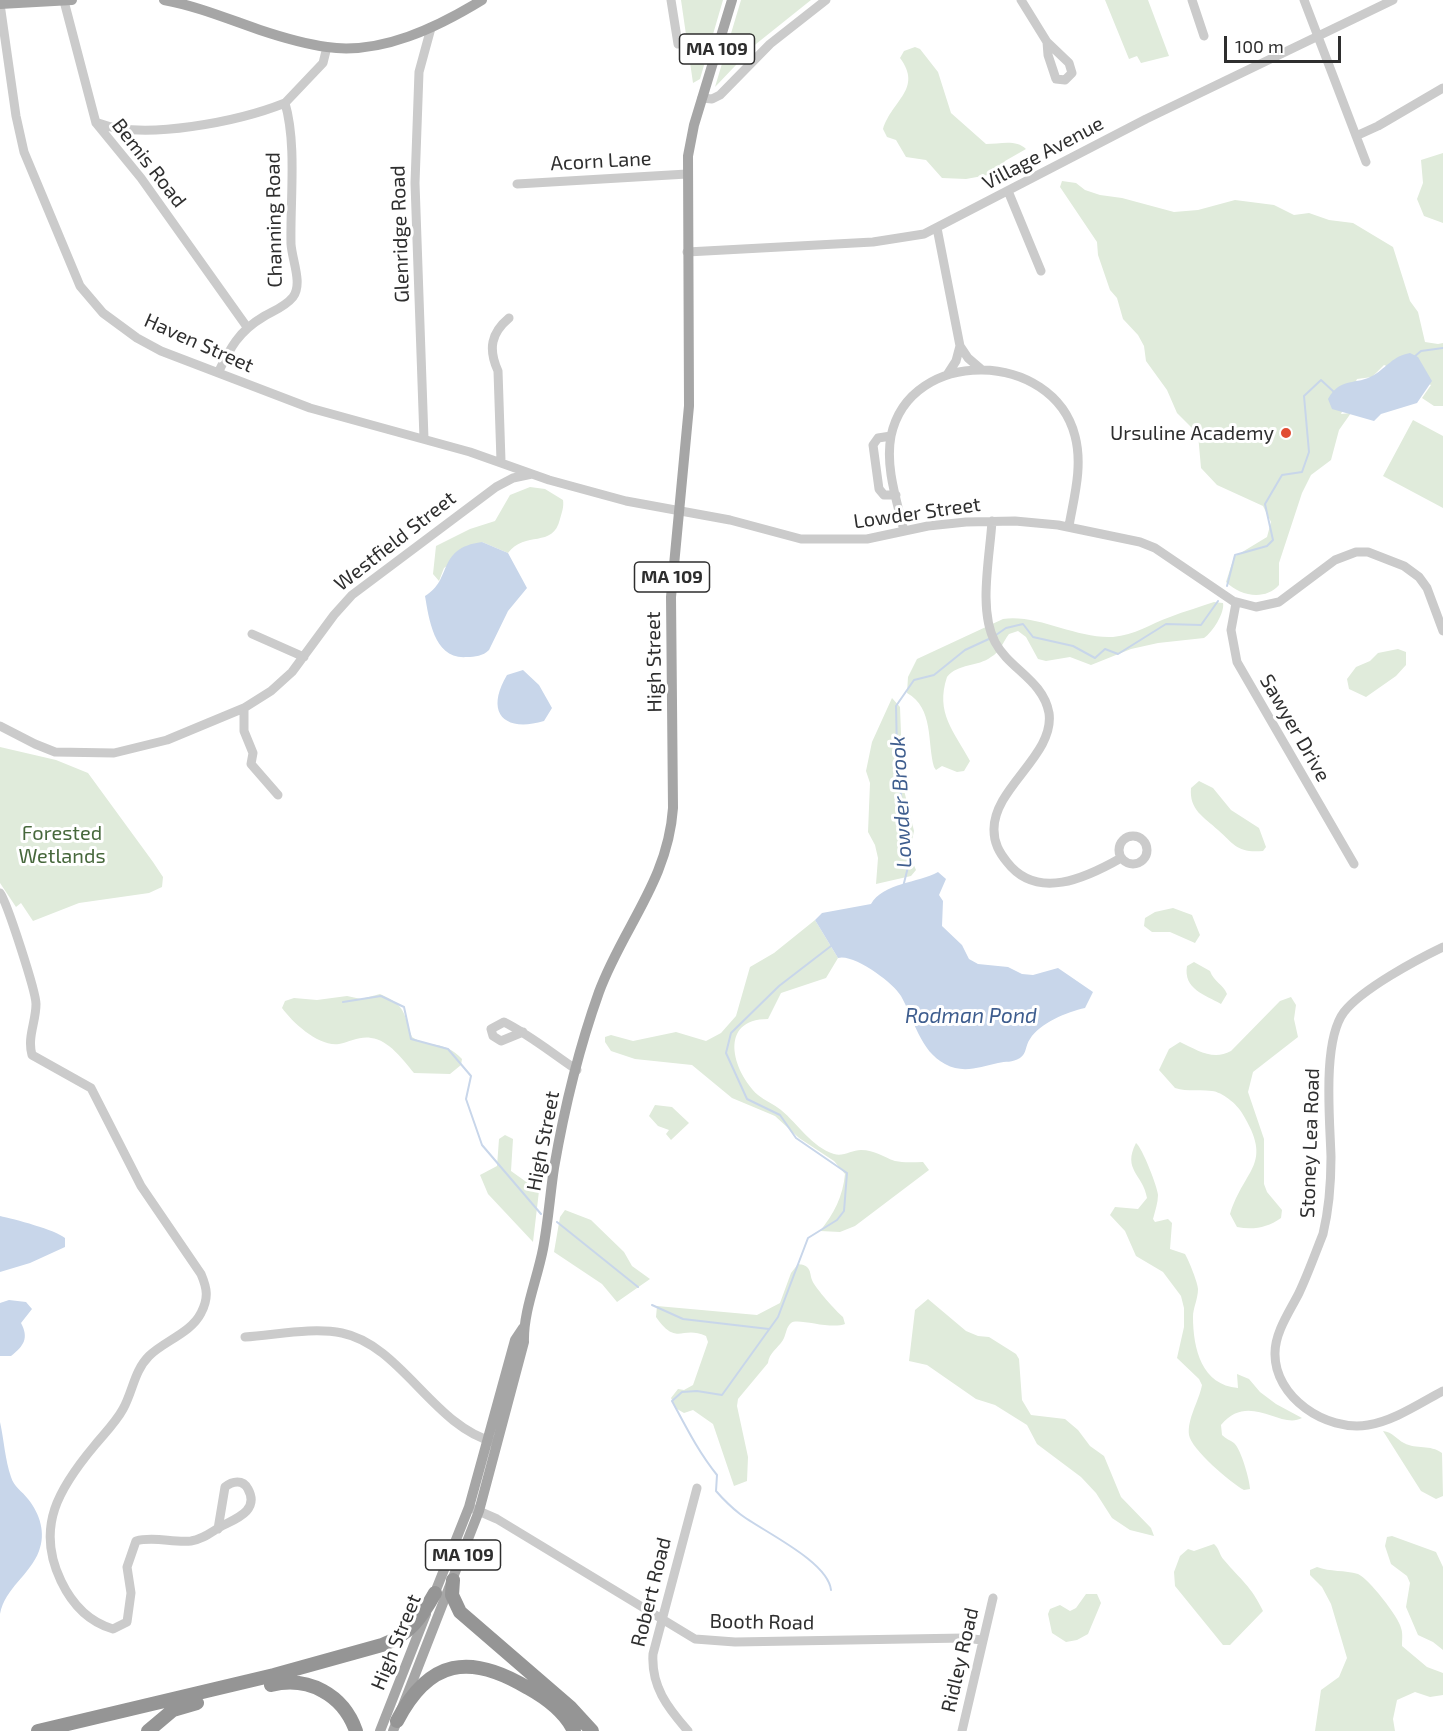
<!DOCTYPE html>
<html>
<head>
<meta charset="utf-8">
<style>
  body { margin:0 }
  #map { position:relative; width:1443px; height:1731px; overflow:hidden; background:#fff; font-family:"Exo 2",sans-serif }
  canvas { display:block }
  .scale { position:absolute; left:1224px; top:36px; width:117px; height:27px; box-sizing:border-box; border:3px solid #2e2e2e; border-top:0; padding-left:8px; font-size:18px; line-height:21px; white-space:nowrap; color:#2e2e2e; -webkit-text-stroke:4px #fff; paint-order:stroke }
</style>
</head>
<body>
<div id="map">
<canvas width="1443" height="1731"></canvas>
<div class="scale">100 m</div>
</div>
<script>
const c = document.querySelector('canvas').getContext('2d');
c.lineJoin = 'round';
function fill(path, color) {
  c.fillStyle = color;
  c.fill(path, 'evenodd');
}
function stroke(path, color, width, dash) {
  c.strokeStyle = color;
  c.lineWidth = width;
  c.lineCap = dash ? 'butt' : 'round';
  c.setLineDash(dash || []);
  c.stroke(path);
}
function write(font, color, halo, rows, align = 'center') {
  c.font = font + ' "Exo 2",sans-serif';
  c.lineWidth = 6;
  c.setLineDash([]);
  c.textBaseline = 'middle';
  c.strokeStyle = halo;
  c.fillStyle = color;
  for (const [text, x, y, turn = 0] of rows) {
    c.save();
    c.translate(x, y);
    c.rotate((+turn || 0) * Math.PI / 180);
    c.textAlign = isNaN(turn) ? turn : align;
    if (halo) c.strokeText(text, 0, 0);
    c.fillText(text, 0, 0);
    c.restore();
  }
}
fill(new Path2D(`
  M681,0H723L700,79L693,83Z
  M741,0H811L756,44L715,87Z
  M1105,0H1148L1169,56L1141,63L1137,56L1129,59Z
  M915,47L920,49L938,72L951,113L986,144C1000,144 1016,139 1026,149L1005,161L997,171L988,175L966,179L942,178L926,160L906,157L896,140L887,137L883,129C892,100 923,89 900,58L904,51Z
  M1443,153V223L1424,216L1417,199L1423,183L1421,160Z
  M1062,181L1076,183L1085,190L1100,195L1122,198L1174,212L1198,210L1235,200L1274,205L1294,215L1309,213L1329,220L1353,223L1393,247L1410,301L1418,312L1425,342L1438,344L1443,343V406H1434L1422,398L1431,385L1384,365L1372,377L1357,379L1341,414L1351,413L1339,430L1331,460L1311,475L1302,493L1279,563V585C1265,601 1240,596 1226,582L1234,557L1267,537L1271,522L1263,506L1217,485L1201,468L1198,434L1177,413L1167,390L1146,361L1144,346L1138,335L1123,319L1117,298L1110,290L1098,255L1097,242L1060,187Z
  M1413,420L1443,436V508L1383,476Z
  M530,487L545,489L563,500C564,507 562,512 560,519C553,549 525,530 508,553L482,542L444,568L439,581L433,574L436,546L470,529L495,521L510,495Z
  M1214,602L1223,603C1225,612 1213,632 1204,638L1158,643L1131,649L1091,665L1070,657L1046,661L1038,659L1026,637L1018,631L1009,634C1003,642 1000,652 991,657C978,667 958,663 947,677C935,713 954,731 970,761L964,771L957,772L942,766L936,770L934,767C927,742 934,708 907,693L908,677L917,659L1003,619C1038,614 1076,639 1113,637C1135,635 1150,624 1170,617C1185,611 1200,607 1214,602Z
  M1398,649L1406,652V665L1396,676L1366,697L1349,689L1347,679L1356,667L1370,661L1378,653Z
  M892,698L900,707L903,786L914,831L909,854L916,870L911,876L876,884L878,858L875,845L868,832L870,783L866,771L872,742Z
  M0,747L56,760L88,773L153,862L163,877L162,887L149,893L79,903L33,921L21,903L16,907L0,883Z
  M1199,781L1213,788L1231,810L1259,828L1266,847L1263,851C1237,853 1235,845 1218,830C1204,817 1189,810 1191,788Z
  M1173,908L1192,915L1200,935L1195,943L1170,932H1152L1144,926L1145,918L1155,912Z
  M815,920L838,958L826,978L781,993L768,1019C718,1019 732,1071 758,1095C765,1101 774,1104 781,1110C798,1124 812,1147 834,1154C843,1157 852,1150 861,1150C875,1150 883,1157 895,1161C904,1163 914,1162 923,1162L929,1170L855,1226L840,1232L820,1231C834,1214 843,1196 845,1174L834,1161L799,1138L775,1116L732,1098L692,1065L635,1059L611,1051L605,1042V1037L611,1035L633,1041L676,1032L706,1041L721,1033L736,1016L750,967L774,953Z
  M1194,962L1210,971C1214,982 1223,984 1227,994L1221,1004C1205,995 1183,989 1187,966Z
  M380,994C407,1006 403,1013 412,1037C430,1049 443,1039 462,1059L461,1065L450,1074L414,1073C403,1060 389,1040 371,1038C360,1036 350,1042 339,1044C319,1047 293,1023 282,1008L285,1001L294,998L317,1000L347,996L361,999Z
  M1291,997L1296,1005L1294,1019L1298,1037L1253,1072L1248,1092L1264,1139V1184L1267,1192L1282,1210L1281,1218C1267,1228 1253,1230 1237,1227L1230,1214C1245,1167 1274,1165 1242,1113C1237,1104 1222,1092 1212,1091C1200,1089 1188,1092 1175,1088L1159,1070L1169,1049L1180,1042C1197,1050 1213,1061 1231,1051L1280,1001Z
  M655,1105L672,1107L689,1123L671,1140L666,1134L669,1130L658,1126L649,1116Z
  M505,1135L513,1139L511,1171L539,1191L533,1242L488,1194L480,1175L497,1166L499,1139Z
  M1136,1143C1142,1147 1158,1188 1158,1195C1158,1203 1155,1211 1153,1219L1155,1222L1168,1219L1172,1223L1170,1249L1185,1254C1189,1261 1198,1283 1198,1289C1198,1299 1193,1308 1193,1317C1193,1349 1202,1385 1238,1388L1237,1374L1249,1379L1260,1392L1276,1404L1302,1418C1280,1430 1249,1391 1221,1425L1222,1435C1226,1439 1230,1440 1234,1443C1241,1449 1250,1481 1250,1489L1244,1490C1231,1483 1191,1449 1189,1435C1187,1419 1199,1401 1202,1385L1199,1379L1177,1358L1184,1327V1308L1181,1296L1163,1272L1136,1256L1125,1231L1110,1215L1115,1207L1138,1209L1147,1198C1143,1174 1122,1170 1136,1143Z
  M565,1210L591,1220L624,1252L632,1266L650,1279L617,1302L602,1284L554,1252L560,1217Z
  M798,1264C802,1265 803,1264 807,1267C811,1271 810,1275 812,1280C815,1288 837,1312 843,1317L845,1324C830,1330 797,1317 791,1323C786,1327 786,1335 783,1340C778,1348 769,1353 768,1363L738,1399L737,1406L748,1457L747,1481L734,1486L713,1424L693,1410L684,1413L677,1409L671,1398L678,1389L684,1390L693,1385L708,1342L706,1336C681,1325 677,1347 656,1317L657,1306L757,1315L780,1303L791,1273Z
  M928,1299L966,1331L978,1336L989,1337L1016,1354L1019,1359L1022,1400L1031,1415L1065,1419L1078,1430L1090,1446L1104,1456L1121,1497L1151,1528L1154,1536L1130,1530L1112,1518L1096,1493L1081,1477L1037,1444L1027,1425L995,1405L976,1399L927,1365L909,1361L915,1310Z
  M1383,1431C1393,1432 1396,1439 1404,1443C1417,1450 1430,1444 1442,1453L1443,1496L1436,1499L1421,1491Z
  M1392,1536L1436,1552L1443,1567V1650L1433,1642L1418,1635L1406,1607L1410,1583L1407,1576L1391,1564L1385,1546L1387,1537Z
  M1214,1544C1220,1549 1219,1555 1224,1560C1241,1580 1251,1586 1263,1611L1230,1645H1223L1175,1586L1174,1572L1180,1556L1188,1549L1194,1551Z
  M1317,1567C1330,1572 1345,1570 1358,1574C1368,1578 1399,1617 1401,1628C1403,1633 1402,1640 1402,1646L1427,1667L1443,1673V1695L1430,1697L1415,1692L1397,1700L1393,1719L1395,1731H1315L1321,1690L1339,1677L1347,1658L1331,1604L1322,1587L1310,1575V1570Z
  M1086,1594H1097L1101,1603L1088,1634L1077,1640L1066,1642L1052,1633L1048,1614L1050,1609L1060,1605L1070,1611L1076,1608Z`), '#e0ebdb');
fill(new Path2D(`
  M1410,353L1418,357L1432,381L1417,403L1381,414L1374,421L1332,409L1328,399C1341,376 1356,386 1374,375C1387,367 1393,356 1410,353Z
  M482,542L508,553L527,588L508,611L489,650C483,656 475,657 467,657C434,660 429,619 425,596C453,580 436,548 482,542Z
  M523,670L539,685L552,708L544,721C503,733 485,712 507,675Z
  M938,872L946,879L939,895L943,901L942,926L962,945L969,959L978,964L1008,967L1022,974L1033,975L1058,968L1093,992L1085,1008C1067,1012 1040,1023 1030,1039C1025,1046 1027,1053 1020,1058C1012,1063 1006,1061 998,1063C980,1067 963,1074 945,1064C920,1051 914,1019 901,996C894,983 853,953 838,958L815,920L822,913L871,904C883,883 918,883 938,872Z
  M0,1216C14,1219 56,1230 65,1238V1247L30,1263L0,1272Z
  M9,1300L26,1302L32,1309L21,1323C29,1338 24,1346 11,1356H0V1303Z
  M0,1422C4,1440 5,1460 11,1477C14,1487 22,1491 28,1499C40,1514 46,1533 39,1551C30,1575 5,1588 0,1614Z`), '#c8d6ea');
stroke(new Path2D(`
  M1414,357L1421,351L1443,348
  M1227,586L1235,555L1267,546L1273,540L1265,504L1282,475L1302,472L1309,452L1304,396L1321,380L1334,392
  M996,635L1006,628L1023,624L1033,637L1073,646L1095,658L1105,649L1118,654L1166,624L1201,625L1218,601
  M903,887L908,867L897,753L896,706L914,680L934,675L965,650L991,638
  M831,946L779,986L731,1033L726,1053L747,1099L780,1115L796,1138L847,1173L844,1211L837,1220L808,1238L778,1317L722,1395L697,1391L682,1392L672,1401C686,1427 699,1453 717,1475L716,1491C723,1499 731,1507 740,1514C762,1531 828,1561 831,1590
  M343,1002L381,996L404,1007L411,1039L448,1049L471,1076L466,1099L482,1145L541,1214
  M557,1222L638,1287
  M652,1305L683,1319L769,1329`), '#c8d6ea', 2);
stroke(new Path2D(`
  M671,0L678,44
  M1021,0L1047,42L1069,63L1072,73L1065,80L1056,79L1048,55L1047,42
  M1192,0L1204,36
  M1304,0L1366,162
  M64,1L96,123L141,178L247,327
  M0,4L16,116L24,152L80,286L103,313L137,338L161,351L310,408L470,452L549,480L626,501L730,520L801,539H867L928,526L966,522L1015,521L1058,525L1140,542L1155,548L1233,601L1256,607L1279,602L1335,560L1356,552H1368L1404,566L1419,577L1427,588L1443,631
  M702,98L712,99L720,95L770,44L826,0
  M98,123C144,141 240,121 285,103
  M1356,136L1378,126L1443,88
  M517,184L687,174
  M1008,191L1041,271
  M937,228L960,346L968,358L982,370
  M687,252L873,242L924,234L1146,119L1393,0
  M218,373C230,348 239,331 263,317C273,311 285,307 293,297C303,284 292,260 291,244C290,200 297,144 285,103L323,63L327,47
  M947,375L956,361L960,346
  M891,436L878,438L873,445L879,489L884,495H896
  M424,439L415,183L419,72L431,28
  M501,461L498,371C488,349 491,333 509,318
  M992,521C990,556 978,610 995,642C1009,669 1043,680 1049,713C1055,755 993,788 994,830C994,843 999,852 1007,862C1037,901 1086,878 1121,858
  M904,531C897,501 885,467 891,436C910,346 1053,350 1075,436C1083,466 1074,497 1069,526
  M1236,603L1231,630L1237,662L1354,864
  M252,634L304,657
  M244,708V731L253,753L251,764L278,795
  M0,726L35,744L55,752L114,753L167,740L244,708L271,691L292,672L334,615L352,595L496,487L513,478L532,474
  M1119 850a14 14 0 1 1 28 0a14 14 0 1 1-28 0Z
  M0,893C7,902 36,992 36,1004C36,1022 27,1037 32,1055L91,1088L141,1186L201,1274C207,1288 209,1298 201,1313C191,1333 164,1341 149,1356C134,1371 133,1391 123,1409C116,1422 104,1434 95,1445C59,1488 35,1527 61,1581C72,1604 89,1622 113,1629L127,1622L131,1593L127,1567L136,1541C154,1536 173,1543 191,1541C203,1539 210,1533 220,1527C235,1519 260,1511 248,1489C243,1479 232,1481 225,1487L218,1529
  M1443,947C1416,960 1362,989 1344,1012C1322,1041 1330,1121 1331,1157C1331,1183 1329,1209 1323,1234C1315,1254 1308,1274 1299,1293C1290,1311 1275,1332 1275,1353C1274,1397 1326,1432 1368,1425C1394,1421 1420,1403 1443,1391
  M523,1032L501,1041L493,1036L491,1029L504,1022C530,1035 553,1054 577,1070
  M245,1337C276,1335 312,1327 342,1333C401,1345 434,1427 494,1442
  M474,1509L497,1519L695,1639L735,1642L964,1638L982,1640
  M688,1731C667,1707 651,1686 653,1654L697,1488
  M962,1731L993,1598`), '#cbcbcb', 9);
stroke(new Path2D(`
  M164,0C197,6 228,19 260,30C281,37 305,44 327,47C381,55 438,27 482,0
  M0,4L72,0
  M432,1600L469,1507L515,1340L523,1328
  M380,1731L426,1614
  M393,1731L479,1511L524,1342C523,1312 537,1280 543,1249C548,1223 550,1195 554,1168C564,1110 579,1048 599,992C623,927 668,881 673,808L671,597L689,406L688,156L694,125L732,0`), '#a6a6a6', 10);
stroke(new Path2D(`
  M453,1580L452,1595L460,1612L570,1707L592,1731
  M271,1685C308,1676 343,1694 356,1731
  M397,1721C429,1659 470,1653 528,1688C546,1698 565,1712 574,1731
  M38,1731L274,1675L382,1645C409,1635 421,1618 435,1593
  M148,1731L173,1710L197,1703`), '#959595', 14);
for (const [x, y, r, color] of [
  [1286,433,6,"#e14c33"]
]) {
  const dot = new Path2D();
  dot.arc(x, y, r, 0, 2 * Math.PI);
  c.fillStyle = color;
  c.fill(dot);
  stroke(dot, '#fff', 2);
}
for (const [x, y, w] of [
  [717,49,75],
  [672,577,75],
  [463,1555,75]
]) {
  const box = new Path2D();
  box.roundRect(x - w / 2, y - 15, w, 30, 4.5);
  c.fillStyle = '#fff';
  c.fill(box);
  stroke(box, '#2e2e2e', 1.5);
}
write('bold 18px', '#2e2e2e', null, [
  ["MA 109",717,49],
  ["MA 109",672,577],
  ["MA 109",463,1555]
]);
write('20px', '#2e2e2e', '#fff', [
  ["Village Avenue",1043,153,-28],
  ["Acorn Lane",601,161,-3],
  ["Bemis Road",149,163,52],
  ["Channing Road",274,220,-91],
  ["Glenridge Road",400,234,-92],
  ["Haven Street",199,343,24],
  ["Lowder Street",917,513,-8],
  ["Westfield Street",395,541,-38],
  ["High Street",654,662,-91],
  ["Sawyer Drive",1295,728,60],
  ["High Street",543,1141,-79],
  ["Stoney Lea Road",1310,1143,-88],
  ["Robert Road",651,1592,-76],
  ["Booth Road",762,1622,1],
  ["High Street",396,1642,-68],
  ["Ridley Road",960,1660,-77]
]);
write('20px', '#2e2e2e', '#fff', [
  ["Ursuline Academy",1274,433]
], 'right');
write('20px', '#47683c', '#fff', [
  ["Forested",62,833],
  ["Wetlands",62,856]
]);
write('italic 21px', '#3e5d8e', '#fff', [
  ["Lowder Brook",901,802,-93],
  ["Rodman Pond",971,1016]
]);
</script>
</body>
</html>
